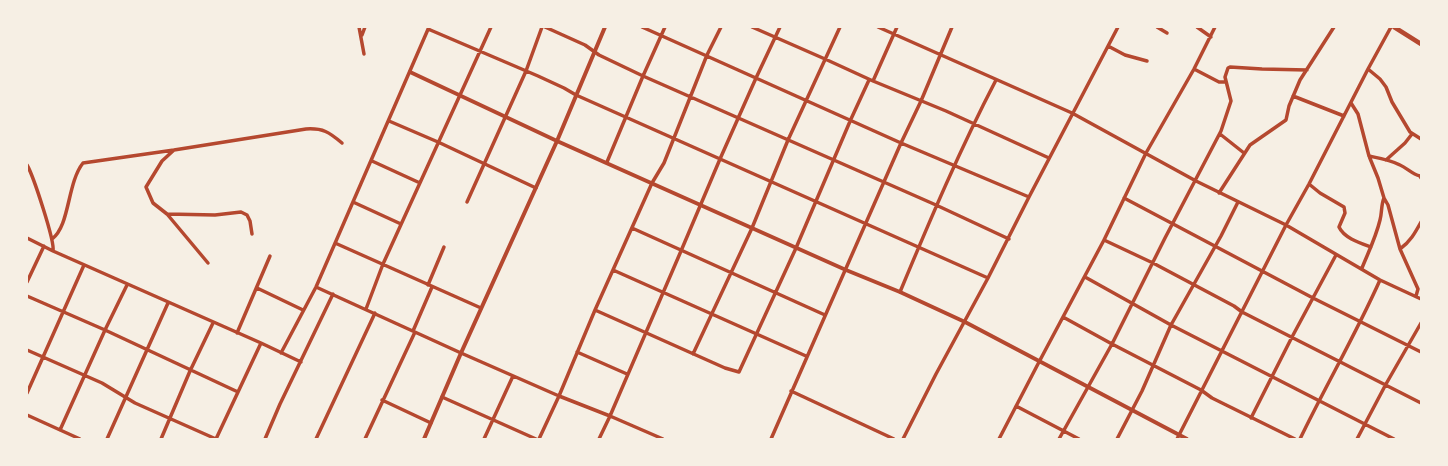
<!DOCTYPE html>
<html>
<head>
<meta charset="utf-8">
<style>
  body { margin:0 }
  #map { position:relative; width:1448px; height:466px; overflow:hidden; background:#f6efe4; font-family:"Fira Sans",sans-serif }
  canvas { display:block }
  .frame { position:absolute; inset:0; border:28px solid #f6efe4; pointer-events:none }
</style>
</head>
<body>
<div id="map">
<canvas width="1448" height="466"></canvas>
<div class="frame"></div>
</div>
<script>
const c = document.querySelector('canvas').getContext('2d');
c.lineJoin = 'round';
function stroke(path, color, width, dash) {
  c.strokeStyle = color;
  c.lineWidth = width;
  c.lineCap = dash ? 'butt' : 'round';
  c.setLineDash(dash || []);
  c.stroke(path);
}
stroke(new Path2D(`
  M359,27L364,54
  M545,27L585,45L599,55L643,76L936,205L1009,239
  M642,27L901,143L1029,197
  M752,27L825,59L873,81L946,111L1049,158
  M878,27L1072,113L1196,181L1286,225L1380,280L1421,299
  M1157,27L1167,33
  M1197,27L1211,37
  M428,29L538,76L564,88L576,95L988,278
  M362,35L365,27
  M1108,46L1125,55L1147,61
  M1194,69L1219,82H1226
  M1368,69L1380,79L1386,87L1392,102L1410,132L1421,139
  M873,81L897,27
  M1293,96L1344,116
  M1351,103L1358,114L1369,156L1378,178L1384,198L1388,205L1400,249L1418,289L1416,296
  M389,121L438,142L536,188
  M1220,134L1244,153
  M174,150L306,129C323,128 329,132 342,143
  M1369,156C1379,158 1391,160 1400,165C1407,168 1412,174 1420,176L1421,178
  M1386,160L1405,143L1412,134
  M372,161L420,183
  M607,162L643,76L665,27
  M27,165C33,175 55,241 53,251
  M1309,184L1320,193L1344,207L1345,213L1339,227C1344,238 1360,243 1371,247
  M1219,193L1250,145L1286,120L1289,106L1300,80L1334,27
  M1124,198L1313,298L1421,352
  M353,202L401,224
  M467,202L526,71L542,27
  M167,214L208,263
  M632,228L825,315
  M27,238L53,251L261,343L301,362
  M52,239C70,226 67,183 83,163L174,150L162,161L146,187L153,203L167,214L215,215L241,212L247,215L250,221L252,234
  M1104,240L1153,263L1234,306L1242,312L1421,403
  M335,243L481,308
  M1400,249C1410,242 1415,233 1421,222
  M1362,268C1368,253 1376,237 1380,220C1382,213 1381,205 1384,198
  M613,270L806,356
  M1085,277L1171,325L1394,439
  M27,282L44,246
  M428,285L444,247
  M316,287L461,353L559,396L610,416L663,439
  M257,288L303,310
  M900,292C930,220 960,149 996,80
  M27,296L105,330L238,392
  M366,309L383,264L491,27
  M595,310L725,368L739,372L796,248L851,119L869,80
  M1063,317L1112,344L1201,390L1212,398L1295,439
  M413,331L432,287
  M237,333L270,256
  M27,350L102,383L135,403L216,439
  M577,352L627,374
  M281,353L316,287L429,27
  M693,354L752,228L788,140L840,27
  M791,391L894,439
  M27,393L84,265
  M442,397L536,439
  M382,400L431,423
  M1016,406L1079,439
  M27,415L80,439
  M1251,418L1292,337L1336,255
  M60,430L105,330L127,285
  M107,439L168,303
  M161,439L190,371L213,323
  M216,439L261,343
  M265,439L280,404L333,294
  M316,439L375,313
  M365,439L415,332
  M484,439L513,376
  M539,439L559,396L595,310L652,183L664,163L707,55L721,27
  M599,439L610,416L681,251L720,159L756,78L780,27
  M771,439L901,143L921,101L952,27
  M903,439L936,374L988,278L1029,197L1118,27
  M999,439L1039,362L1104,240L1146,153L1194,69L1215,27
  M1059,439L1112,344L1165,238L1221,131L1231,101L1225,77L1228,68L1230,67L1262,69L1307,70
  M1117,439L1142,391L1171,325L1221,236L1238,202
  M1177,439L1286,225L1309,184L1368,69L1391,27
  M1300,439C1326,385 1356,334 1380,280
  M1357,439L1386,384L1421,323`), '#b5482f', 3.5);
stroke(new Path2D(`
  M410,72L557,141L846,270L900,292L965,322L1187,439
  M424,439L461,353L557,141L605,27`), '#b5482f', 4);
stroke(new Path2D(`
  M1394,27L1421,44`), '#b5482f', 4.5);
</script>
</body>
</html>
